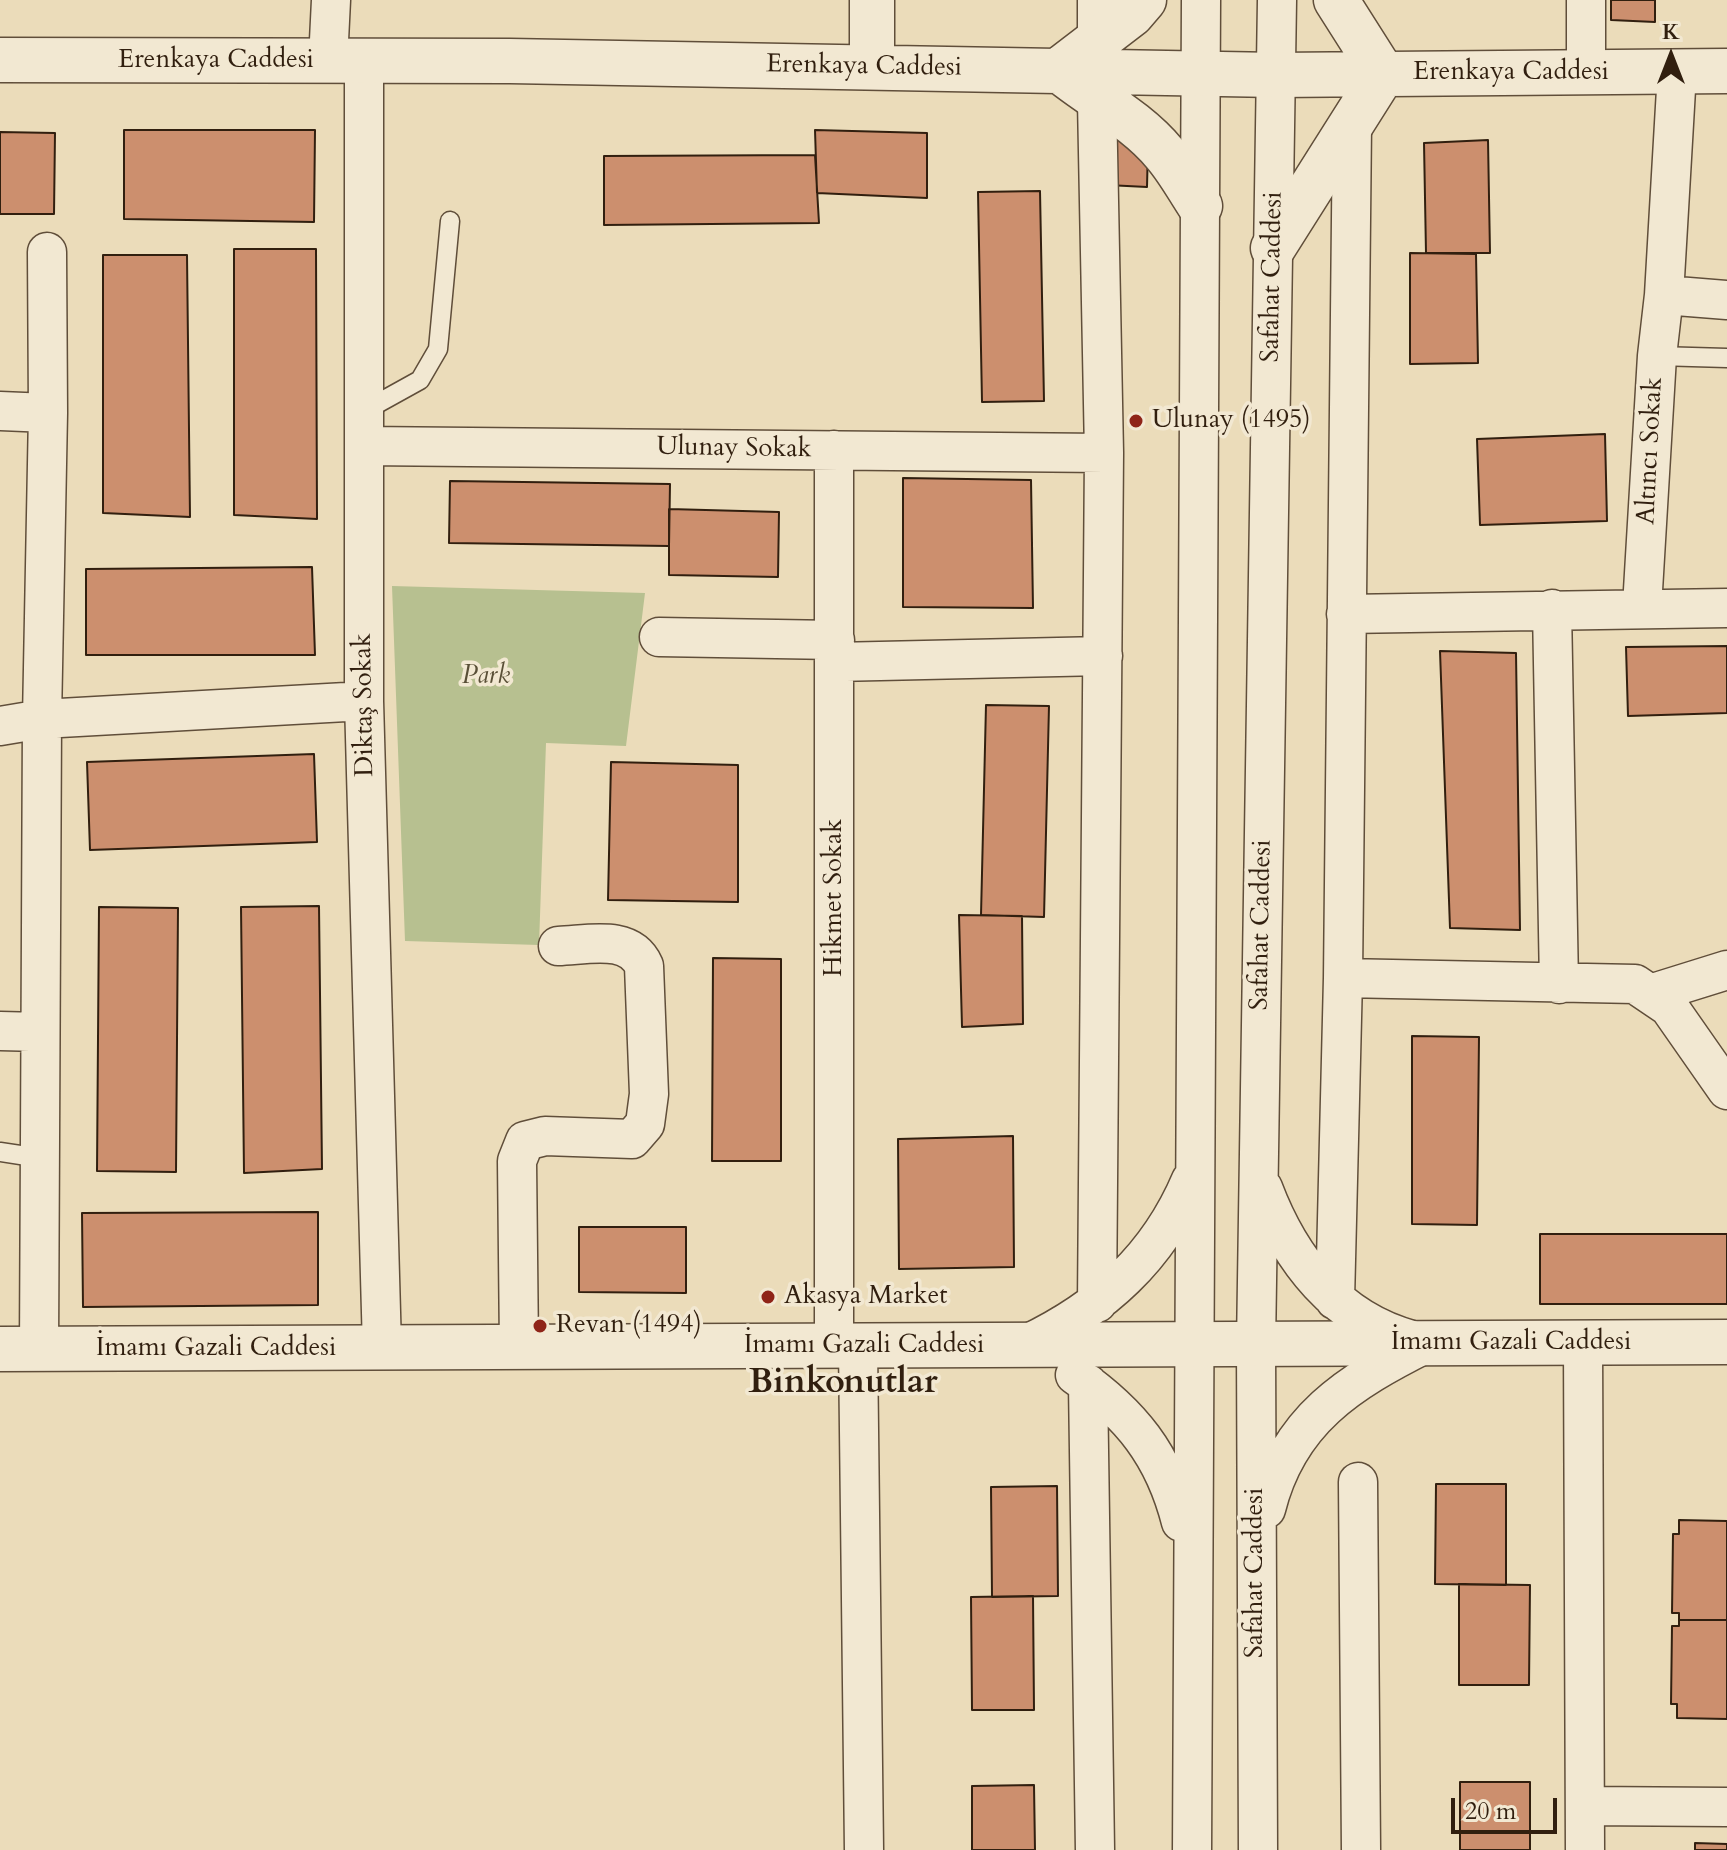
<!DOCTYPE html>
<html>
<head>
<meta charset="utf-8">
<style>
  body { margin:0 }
  #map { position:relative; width:1727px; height:1850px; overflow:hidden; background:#ebdcba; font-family:Cardo,serif }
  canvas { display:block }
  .north { position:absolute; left:1631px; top:16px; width:80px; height:80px; -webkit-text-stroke:6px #f2e8d2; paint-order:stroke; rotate:0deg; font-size:22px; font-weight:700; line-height:32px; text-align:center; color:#311f0f }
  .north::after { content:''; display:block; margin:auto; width:28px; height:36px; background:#311f0f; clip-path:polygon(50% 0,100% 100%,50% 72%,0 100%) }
  .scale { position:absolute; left:1451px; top:1798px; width:106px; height:36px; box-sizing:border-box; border:4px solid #311f0f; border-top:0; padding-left:10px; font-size:24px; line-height:28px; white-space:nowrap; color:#311f0f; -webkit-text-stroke:6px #f2e8d2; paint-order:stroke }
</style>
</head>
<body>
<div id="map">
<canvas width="1727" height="1850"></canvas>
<div class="north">K</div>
<div class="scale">20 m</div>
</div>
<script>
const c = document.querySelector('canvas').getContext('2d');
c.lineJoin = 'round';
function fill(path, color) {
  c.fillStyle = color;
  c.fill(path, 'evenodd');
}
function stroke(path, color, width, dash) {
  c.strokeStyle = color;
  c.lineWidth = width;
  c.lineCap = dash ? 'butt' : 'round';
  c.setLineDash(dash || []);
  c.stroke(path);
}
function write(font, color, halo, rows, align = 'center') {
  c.font = font + ' Cardo,serif';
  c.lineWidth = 7;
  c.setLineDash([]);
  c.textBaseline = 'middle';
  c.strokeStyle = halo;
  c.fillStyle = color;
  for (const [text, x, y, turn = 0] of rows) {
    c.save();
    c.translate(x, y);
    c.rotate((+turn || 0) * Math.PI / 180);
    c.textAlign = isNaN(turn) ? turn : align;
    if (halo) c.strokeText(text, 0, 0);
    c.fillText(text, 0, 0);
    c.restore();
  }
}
fill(new Path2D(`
  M392,586L645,593L626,746L546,743L539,945L405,941Z`), '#b7c090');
const building = new Path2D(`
  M1611,0H1655V22L1611,20Z
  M124,130H315L314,222L124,219Z
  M815,130L927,133V198L817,193Z
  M1105,130L1148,145L1147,187L1107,185Z
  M0,132L55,133L54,214H0Z
  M1488,140L1490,253H1426L1424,143Z
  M815,155L819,223L604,225V156Z
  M1040,191L1044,401L982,402L978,192Z
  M234,249H316L317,519L234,515Z
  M1410,253L1476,254L1478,363L1410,364Z
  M103,255H187L190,517L103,513Z
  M1605,434L1607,521L1480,525L1477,439Z
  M903,478L1031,480L1033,608L903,607Z
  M450,481L670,484L669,546L449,543Z
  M669,509L779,512L778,577L669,575Z
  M312,567L315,655H86V569Z
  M1727,646V713L1628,716L1626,647Z
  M1440,651L1516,653L1520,930L1450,928Z
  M986,705L1049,706L1044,917L981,915Z
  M314,754L317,842L90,850L87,762Z
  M611,762L738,765V902L608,900Z
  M319,906L322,1169L244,1173L241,907Z
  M99,907L178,908L176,1172L97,1171Z
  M959,915L1022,916L1023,1024L962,1027Z
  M713,958L781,959V1161H712Z
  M1412,1036L1479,1037L1477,1225L1412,1224Z
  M1013,1136L1014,1267L899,1269L898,1139Z
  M318,1212V1305L83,1307L82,1213Z
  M579,1227H686V1293L579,1292Z
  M1540,1234H1727V1304H1540Z
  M1436,1484H1506V1585L1435,1584Z
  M1057,1486L1058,1596L992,1597L991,1487Z
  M1679,1520L1727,1521V1620H1679V1613H1672L1673,1534H1679Z
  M1459,1584L1530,1585L1529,1685H1459Z
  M1033,1596L1034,1710H972L971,1597Z
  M1679,1620H1727V1719L1677,1718V1704H1671L1672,1626H1679Z
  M1460,1782H1530V1850H1460Z
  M1034,1785L1035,1850H972V1786Z
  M1695,1843L1727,1844V1850H1695Z`);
fill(building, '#cc8f6e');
stroke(building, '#311f0f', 2);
const service = new Path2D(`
  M1657,356L1727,358
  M364,411L420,380L438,349L450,221
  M0,1152L40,1158`);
const minor = new Path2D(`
  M1097,0V40
  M1586,0V73
  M328,61L331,0
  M364,61V701L382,1348
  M1677,72L1664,295L1727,300
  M1097,101L1104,453L1097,1303
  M47,252L48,413
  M0,411L48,413L42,719L39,1349
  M364,446L1104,453
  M1642,607L1657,356L1664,295
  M1552,609L1559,984
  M1346,614L1727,608
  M659,637L835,640
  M835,662L1103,656
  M0,726L42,719L364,701
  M1343,978L1635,984L1669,1007L1727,1090
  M1650,994L1727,970
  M0,1031L40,1032
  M1263,1188C1290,1260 1337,1320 1412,1340
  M1335,1300L1343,978L1352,124
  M1583,1343L1585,1850
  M1027,1344C1102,1308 1158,1258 1191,1180
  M834,1346V450
  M858,1346L864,1850
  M519,1348L517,1161L525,1141L545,1136L632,1139L645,1124L649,1094L644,966C630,934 589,945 558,946
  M1075,1375C1131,1414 1164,1455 1181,1522
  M1088,1384L1095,1850
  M1358,1482L1361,1850
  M1266,1509C1288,1420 1349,1382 1427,1343
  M1585,1806L1727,1807
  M1192,1850L1201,0
  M1258,1850L1256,1345L1277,0`);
const tertiary = new Path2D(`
  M872,0V67
  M1144,0L1132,14L1059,70C1093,98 1136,119 1164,153C1178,169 1188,188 1200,206
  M0,60L510,61L1276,75L1727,71
  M1273,248L1383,74L1336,0
  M0,1349L1727,1342`);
stroke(service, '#604e3a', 21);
stroke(minor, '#604e3a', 41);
stroke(tertiary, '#604e3a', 47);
stroke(service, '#f2e8d2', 18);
stroke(minor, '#f2e8d2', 38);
stroke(tertiary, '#f2e8d2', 44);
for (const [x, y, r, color] of [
  [1136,421,8,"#8f2418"],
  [768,1297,8,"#8f2418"],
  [540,1326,8,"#8f2418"]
]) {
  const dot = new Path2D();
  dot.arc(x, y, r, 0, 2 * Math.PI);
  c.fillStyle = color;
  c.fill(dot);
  stroke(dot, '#f2e8d2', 3);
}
write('26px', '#311f0f', '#f2e8d2', [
  ["Erenkaya Caddesi",216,61],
  ["Erenkaya Caddesi",864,67,1],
  ["Erenkaya Caddesi",1511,73],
  ["Safahat Caddesi",1273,277,-89],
  ["Ulunay Sokak",734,449,1],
  ["Altıncı Sokak",1651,451,-87],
  ["Diktaş Sokak",365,705,-91],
  ["Hikmet Sokak",835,898,-90],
  ["Safahat Caddesi",1262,925,-89],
  ["İmamı Gazali Caddesi",1511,1343],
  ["İmamı Gazali Caddesi",864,1346],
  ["İmamı Gazali Caddesi",216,1349],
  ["Safahat Caddesi",1256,1573,-90]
]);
write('26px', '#311f0f', '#f2e8d2', [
  ["Ulunay (1495)",1152,421],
  ["Akasya Market",784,1297],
  ["Revan (1494)",556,1326]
], 'left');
write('italic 26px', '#594f36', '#f2e8d2', [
  ["Park",486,677]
]);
write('bold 34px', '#311f0f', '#f2e8d2', [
  ["Binkonutlar",843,1384]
]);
</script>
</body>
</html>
